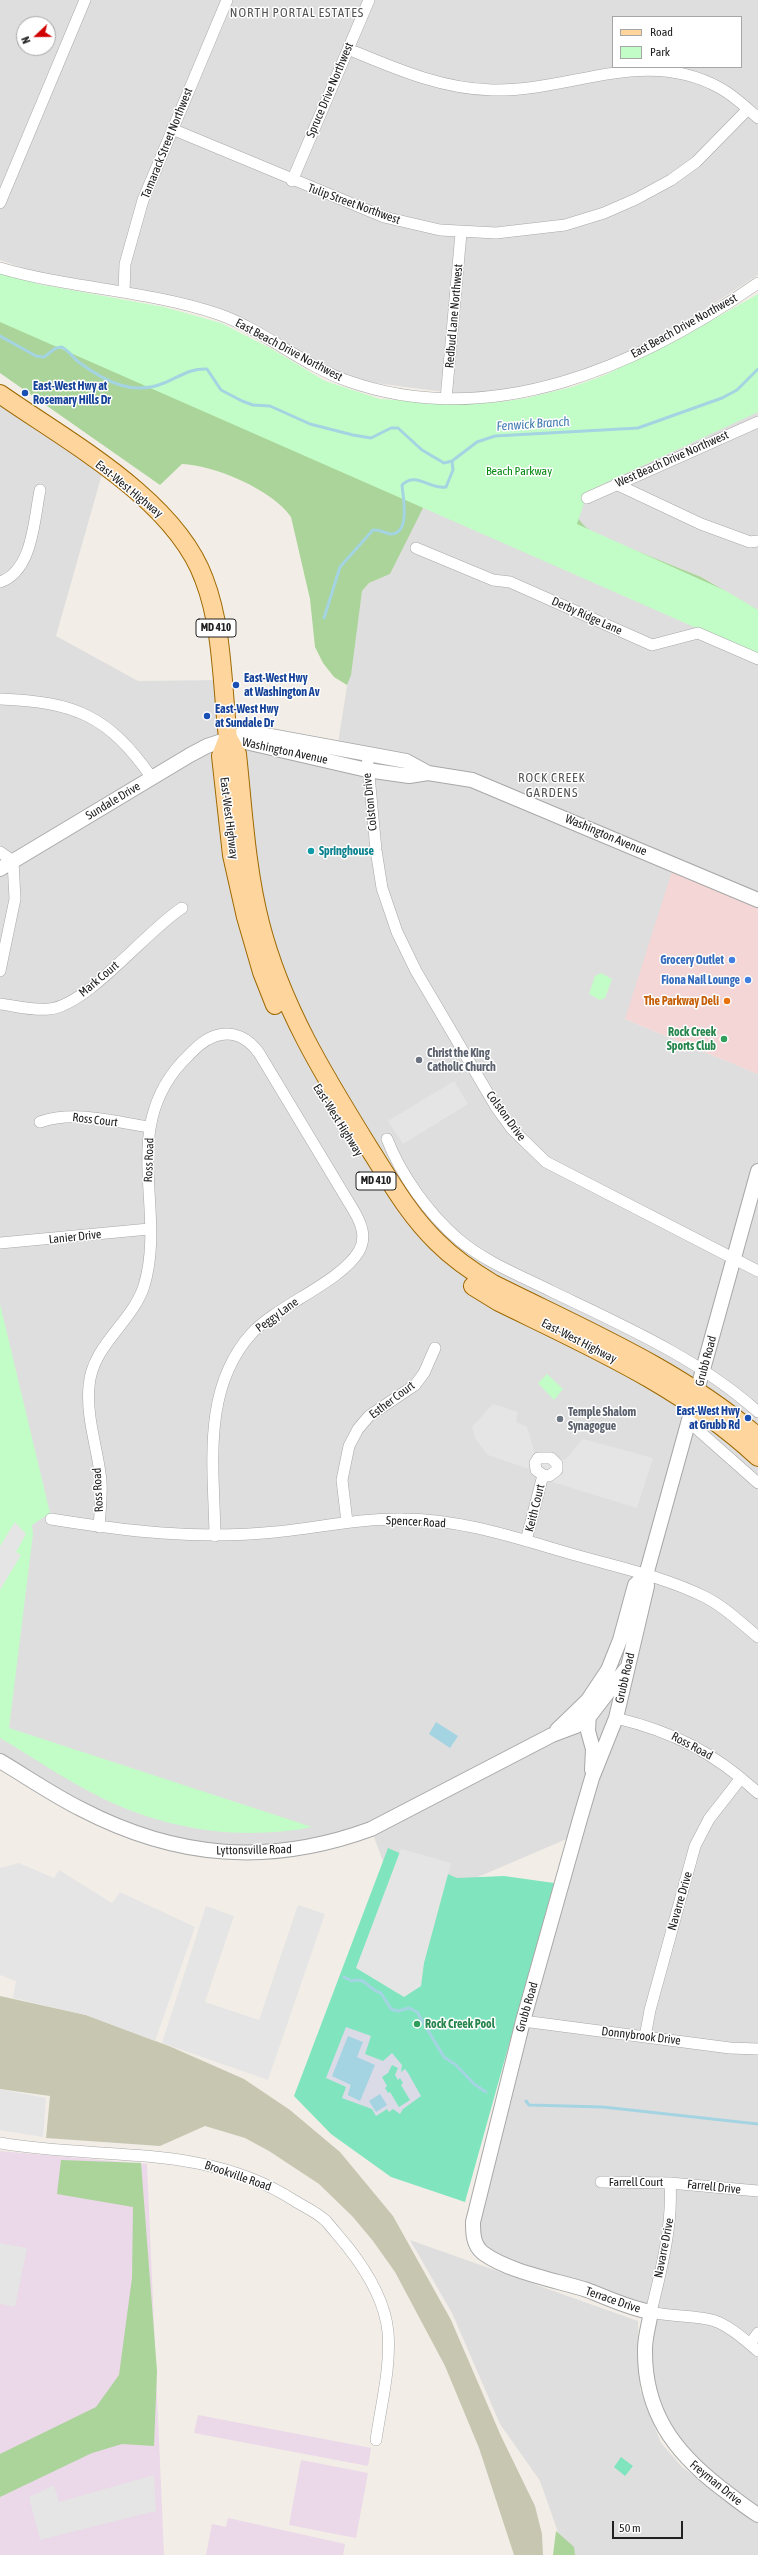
<!DOCTYPE html>
<html>
<head>
<meta charset="utf-8">
<style>
  body { margin:0 }
  #map { position:relative; width:758px; height:2555px; overflow:hidden; background:#f2eee7; font-family:"Asap Condensed",sans-serif }
  canvas { display:block }
  .legend { position:absolute; left:612px; top:16px; width:130px; height:52px; box-sizing:border-box; background:#fff; border:1px solid #a6a6a6; margin:0; padding:5px 7px; list-style:none; font-size:12px; color:#212121 }
  .legend li { display:flex; align-items:center; gap:8px; height:20px }
  .legend b { width:20px; border:1px solid #a6a6a6 }
  .north { position:absolute; left:16px; top:16px; width:40px; height:40px; box-sizing:border-box; background:#fff; border:1px solid #a6a6a6; border-radius:50%; rotate:248deg; font-size:11px; font-weight:700; line-height:16px; text-align:center; color:#212121 }
  .north::after { content:''; display:block; margin:auto; width:14px; height:18px; background:#d10000; clip-path:polygon(50% 0,100% 100%,50% 72%,0 100%) }
  .scale { position:absolute; left:612px; top:2521px; width:71px; height:18px; box-sizing:border-box; border:2px solid #212121; border-top:0; padding-left:5px; font-size:12px; line-height:14px; white-space:nowrap; color:#212121; -webkit-text-stroke:3px #fff; paint-order:stroke }
</style>
</head>
<body>
<div id="map">
<canvas width="758" height="2555"></canvas>
<ul class="legend">
<li><b style="height:5px;background:#ffd59e"></b>Road</li>
<li><b style="height:11px;background:#c2fdc7"></b>Park</li>
</ul>
<div class="north">N</div>
<div class="scale">50 m</div>
</div>
<script>
const c = document.querySelector('canvas').getContext('2d');
c.lineJoin = 'round';
function fill(path, color) {
  c.fillStyle = color;
  c.fill(path, 'evenodd');
}
function stroke(path, color, width, dash) {
  c.strokeStyle = color;
  c.lineWidth = width;
  c.lineCap = dash ? 'butt' : 'round';
  c.setLineDash(dash || []);
  c.stroke(path);
}
function write(font, color, halo, rows, align = 'center') {
  c.font = font + ' "Asap Condensed",sans-serif';
  c.lineWidth = 3;
  c.setLineDash([]);
  c.textBaseline = 'middle';
  c.strokeStyle = halo;
  c.fillStyle = color;
  for (const [text, x, y, turn = 0] of rows) {
    c.save();
    c.translate(x, y);
    c.rotate((+turn || 0) * Math.PI / 180);
    c.textAlign = isNaN(turn) ? turn : align;
    if (halo) c.strokeText(text, 0, 0);
    c.fillText(text, 0, 0);
    c.restore();
  }
}
fill(new Path2D(`
  M0,0H758V275L681,325L613,359L562,378L500,393L468,395L367,382L326,367L237,317L38,273L0,260ZM613,17H741V67H613ZM24,24H48V48H24Z
  M0,394L104,467L56,636L138,681L222,680L228,738L335,762L362,591L369,583L390,574L423,506L758,648V900L625,1019L758,1074V2515L696,2469L648,2388L650,2312L500,2263L473,2238L576,1835L401,1910L371,1829L297,1850L163,1843L0,1761Z
  M758,404V610L701,577L595,534L583,526L575,516L567,494Z
  M410,2240L638,2321L640,2389L661,2443L682,2467L758,2523V2555H566L540,2481L500,2424L452,2313Z`), '#dfdede');
fill(new Path2D(`
  M674,865L758,900V1074L625,1019Z`), '#f3d6d5');
fill(new Path2D(`
  M0,2151L147,2164L164,2555H0Z
  M198,2415L371,2448L368,2466L194,2433Z
  M301,2460L368,2473L356,2538L289,2525Z
  M228,2518L345,2544L343,2555H206L212,2524L226,2527Z`), '#ebd8e8');
fill(new Path2D(`
  M0,1996L86,2015L169,2046L244,2079L290,2110L340,2152L393,2216L451,2320L501,2436L535,2506L542,2534L543,2555H514L479,2448L445,2366L395,2272L373,2241L353,2217L319,2184L269,2151L245,2138L205,2126L160,2146L46,2138L50,2096L0,2089Z`), '#c7c7b1');
fill(new Path2D(`
  M0,282L276,361L570,492C575,514 576,521 595,534L701,577L758,610L424,506L390,574L369,583L362,591L351,675L347,685L334,677L323,663L315,647L310,599L291,517C273,490 214,465 182,464L160,485L0,373Z
  M61,2160L141,2163L157,2371L154,2446L122,2444L92,2453L0,2497V2454L96,2407L119,2375L132,2278L133,2207L57,2194Z
  M556,2531L574,2547L575,2555H553Z`), '#aad499');
fill(new Path2D(`
  M0,272L38,284L164,307L221,323L270,348L325,381L380,399L466,404L500,402L527,398L572,387L605,375L677,340L758,294V412L588,491L577,524L726,591L758,610V655L0,322Z
  M601,973L612,979L605,998L600,1000L589,994L595,976Z
  M0,1304L50,1513L32,1525L33,1534L9,1728L312,1827C241,1841 167,1830 102,1798C67,1781 34,1758 0,1738Z
  M547,1374L563,1389L554,1400L538,1383Z`), '#c2fdc7');
fill(new Path2D(`
  M388,1848L457,1878L504,1876L554,1883L465,2202L391,2177L331,2134L294,2096Z
  M621,2457L633,2466L625,2476L614,2467Z`), '#80e5be');
fill(new Path2D(`
  M454,1081L468,1104L403,1144L388,1121Z
  M493,1404L518,1412L516,1422L527,1427L534,1451L565,1460L583,1439L653,1458L637,1508L533,1476L529,1469L488,1455L476,1440L472,1427Z
  M15,1522L26,1534L16,1552L21,1555L0,1590V1546Z
  M401,1849L451,1863L424,1963L421,1986L404,1997L356,1968Z
  M19,1863L54,1878L59,1870L112,1903L120,1892L195,1927L155,2041L86,2015L13,1998L16,1981L0,1975V1868Z
  M298,1905L325,1914L268,2080L162,2043L206,1906L234,1916L205,2002L259,2020Z
  M0,2089L46,2098L43,2137L0,2130Z
  M0,2243L27,2248L15,2307L0,2304Z
  M154,2475L156,2511L40,2540L29,2497L54,2485L59,2502Z`), '#e5e5e5');
fill(new Path2D(`
  M346,2027L371,2036L365,2054L383,2061L392,2053L402,2065L401,2072L405,2069L408,2073L421,2096L403,2109L400,2114L393,2109L389,2112L387,2109L376,2116L372,2109L342,2098L346,2087L326,2078ZM348,2036L357,2057L360,2100L348,2095L351,2085ZM392,2065L398,2068L395,2075L398,2080L400,2078L403,2083L401,2085L410,2100L399,2107L390,2092L388,2093L385,2088L387,2086L382,2077L388,2073Z`), '#dbdbe8');
fill(new Path2D(`
  M436,1722L458,1736L450,1748L429,1734Z
  M348,2036L363,2042L357,2057L375,2065L360,2101L348,2095L351,2085L332,2076Z
  M380,2094L387,2105L376,2112L369,2101Z`), '#a4d4e2');
stroke(new Path2D(`
  M0,336L36,356L44,357L56,348L62,347C69,351 73,358 80,363C106,382 133,396 164,383C179,377 190,368 207,369L221,390L242,401L253,405L270,406L310,424L353,435L371,438L391,428H398L422,450L444,463L452,461L477,442L495,436L638,428L722,398L737,390L758,369
  M324,618L340,567L373,530C380,529 384,533 390,534C411,535 403,497 402,485C416,471 430,490 446,487L453,470L452,461
  M344,1977L352,1981C366,1976 368,1990 381,1993L391,2009L398,2011L409,2008L417,2012L444,2057L456,2065L474,2084L486,2092
  M526,2101L529,2105L603,2107L758,2124`), '#a4d4e2', 3);
const minor = new Path2D(`
  M348,49C394,68 441,89 492,90C572,92 644,46 720,88C733,95 746,107 758,118
  M172,129L384,217L440,230L496,233L565,225L604,213L636,199L671,180L696,162L748,109
  M292,181L369,0
  M0,203L85,0
  M0,268C72,289 147,290 218,314C264,330 302,365 348,381C492,432 641,365 758,283
  M124,292L125,264L143,200L227,0
  M446,399L461,233
  M616,484L701,524L750,542L758,541
  M587,498L758,422
  M416,548L493,580L510,582L652,645L698,633L758,659
  M0,582C33,571 34,519 40,490
  M0,699C75,702 108,715 152,778
  M367,754L376,850L382,888L397,932L416,971L496,1107L512,1129L546,1162L758,1271
  M0,852L13,861L15,899L0,971
  M0,1004C16,1006 33,1011 49,1009C87,1006 147,930 182,908
  M40,1122C75,1110 114,1122 150,1127
  M387,1139C401,1175 428,1213 458,1239C485,1262 521,1276 553,1292C624,1326 699,1359 758,1412
  M0,1243L149,1229
  M689,1422L758,1483
  M51,1519C125,1531 199,1540 275,1532C317,1528 360,1518 403,1519C463,1519 522,1540 579,1556C621,1568 665,1577 705,1597C725,1607 741,1623 758,1637
  M347,1522L342,1480L349,1446L358,1429L369,1416L415,1385L424,1373L435,1348
  M99,1527C100,1512 102,1496 101,1481C98,1449 86,1419 89,1386C92,1345 132,1323 144,1286C167,1209 119,1131 182,1062C192,1052 201,1041 215,1036C233,1030 248,1038 259,1053L354,1211C361,1223 367,1237 359,1251C341,1282 278,1305 252,1333C201,1389 214,1467 215,1536
  M526,1541L543,1475L549,1476L557,1470V1464L551,1458H538L535,1463L536,1470L543,1475
  M616,1718C674,1732 715,1753 758,1793
  M523,2021L730,2048L758,2049
  M645,2037L650,2010L695,1846L709,1819L741,1778
  M0,2143C101,2161 204,2142 295,2201C305,2207 318,2213 326,2221C333,2229 340,2238 347,2246C366,2270 385,2301 388,2332C391,2367 381,2405 376,2440
  M601,2182L670,2183L758,2191
  M670,2183C673,2225 661,2271 651,2312C670,2317 698,2315 715,2321C731,2327 745,2340 758,2351
  M750,2344L758,2333`);
const tertiary = new Path2D(`
  M228,738L367,770L409,776L428,773L472,780L758,900
  M0,869L190,755L207,746L249,732L406,761L428,773
  M758,1171L646,1575L647,1586L616,1718L592,1778L580,1819L523,2021L473,2222C473,2233 473,2245 483,2253C509,2272 555,2280 587,2290C608,2298 628,2308 651,2312C649,2324 645,2337 645,2349C644,2411 673,2451 721,2488C733,2497 745,2507 758,2515
  M589,1711L588,1731L593,1749L592,1770
  M557,1730L588,1700L608,1670L620,1640L635,1585L646,1575
  M0,1761C27,1777 53,1795 81,1809C177,1859 270,1866 371,1829L552,1735L576,1726L589,1717L625,1670`);
const primary = new Path2D(`
  M0,394C67,441 175,499 204,579C223,628 222,686 228,738L237,754C243,810 246,868 260,923C281,1006 325,1077 369,1148C390,1181 409,1215 437,1242C454,1259 473,1272 493,1284C585,1330 679,1369 758,1437
  M228,738L221,756L232,855L246,917L262,972L275,1005
  M473,1286L499,1302C589,1346 683,1387 758,1457`);
stroke(minor, '#a8a8a8', 12);
stroke(tertiary, '#a8a8a8', 16);
stroke(primary, '#9d6900', 20);
stroke(minor, '#fff', 11);
stroke(tertiary, '#fff', 14);
stroke(primary, '#ffd59e', 18);
for (const [x, y, r, color] of [
  [25,393,4,"#1a4fb4"],
  [236,685,4,"#1a4fb4"],
  [207,716,4,"#1a4fb4"],
  [311,851,4,"#0f9aa8"],
  [732,960,4,"#3f7fe0"],
  [748,980,4,"#3f7fe0"],
  [727,1001,4,"#e8710a"],
  [724,1039,4,"#2e9e5b"],
  [419,1060,4,"#6b7280"],
  [748,1418,4,"#1a4fb4"],
  [560,1419,4,"#6b7280"],
  [417,2024,4,"#2e9e5b"]
]) {
  const dot = new Path2D();
  dot.arc(x, y, r, 0, 2 * Math.PI);
  c.fillStyle = color;
  c.fill(dot);
  stroke(dot, '#fff', 1.5);
}
for (const [x, y, w] of [
  [216,628,40],
  [376,1181,40]
]) {
  const box = new Path2D();
  box.roundRect(x - w / 2, y - 9, w, 18, 3);
  c.fillStyle = '#fff';
  c.fill(box);
  stroke(box, '#212121', 1);
}
write('bold 11px', '#212121', null, [
  ["MD 410",216,628],
  ["MD 410",376,1181]
]);
write('12px', '#212121', '#fff', [
  ["Spruce Drive Northwest",330,90,-67],
  ["Tamarack Street Northwest",167,143,-68],
  ["Tulip Street Northwest",354,204,20],
  ["Redbud Lane Northwest",454,316,-85],
  ["East Beach Drive Northwest",684,326,-29],
  ["East Beach Drive Northwest",289,350,28],
  ["West Beach Drive Northwest",672,459,-24],
  ["East-West Highway",129,489,39],
  ["Derby Ridge Lane",587,616,24],
  ["Washington Avenue",285,751,12],
  ["Sundale Drive",113,801,-31],
  ["Colston Drive",370,802,-96],
  ["East-West Highway",229,818,83],
  ["Washington Avenue",606,835,23],
  ["Mark Court",99,979,-40],
  ["Colston Drive",506,1116,54],
  ["Ross Court",95,1120,7],
  ["East-West Highway",338,1120,58],
  ["Ross Road",149,1160,-88],
  ["Lanier Drive",75,1237,-6],
  ["Peggy Lane",277,1315,-36],
  ["East-West Highway",579,1341,27],
  ["Grubb Road",706,1361,-75],
  ["Esther Court",392,1400,-37],
  ["Ross Road",98,1490,-93],
  ["Keith Court",535,1508,-76],
  ["Spencer Road",416,1522,3],
  ["Grubb Road",625,1678,-77],
  ["Ross Road",692,1746,28],
  ["Lyttonsville Road",254,1850,-1],
  ["Navarre Drive",680,1901,-74],
  ["Grubb Road",527,2007,-74],
  ["Donnybrook Drive",641,2036,7],
  ["Brookville Road",238,2176,19],
  ["Farrell Court",636,2182],
  ["Farrell Drive",714,2187,6],
  ["Navarre Drive",664,2248,-79],
  ["Terrace Drive",613,2300,19],
  ["Freyman Drive",716,2483,39]
]);
write('bold 12px', '#164399', '#fff', [
  ["East-West Hwy at",33,386],
  ["Rosemary Hills Dr",33,400],
  ["East-West Hwy",244,678],
  ["at Washington Av",244,692],
  ["East-West Hwy",215,709],
  ["at Sundale Dr",215,723],
  ["East-West Hwy",740,1411,"right"],
  ["at Grubb Rd",740,1425,"right"]
], 'left');
write('12px', '#04890f', '#fff', [
  ["Beach Parkway",519,471]
]);
write('bold 12px', '#0d838f', '#fff', [
  ["Springhouse",319,851]
], 'left');
write('bold 12px', '#366cbe', '#fff', [
  ["Grocery Outlet",724,960],
  ["Fiona Nail Lounge",740,980]
], 'right');
write('bold 12px', '#c56008', '#fff', [
  ["The Parkway Deli",719,1001]
], 'right');
write('bold 12px', '#27864d', '#fff', [
  ["Rock Creek",716,1032],
  ["Sports Club",716,1046],
  ["Rock Creek Pool",425,2024,"left"]
], 'right');
write('bold 12px', '#5b616d', '#fff', [
  ["Christ the King",427,1053],
  ["Catholic Church",427,1067],
  ["Temple Shalom",568,1412],
  ["Synagogue",568,1426]
], 'left');
c.letterSpacing = '1px';
write('13px', '#545454', '#fff', [
  ["NORTH PORTAL ESTATES",297,13],
  ["ROCK CREEK",552,778],
  ["GARDENS",552,793]
]);
c.letterSpacing = '0px';
write('italic 13px', '#427ab0', '#fff', [
  ["Fenwick Branch",533,424,-4]
]);
</script>
</body>
</html>
